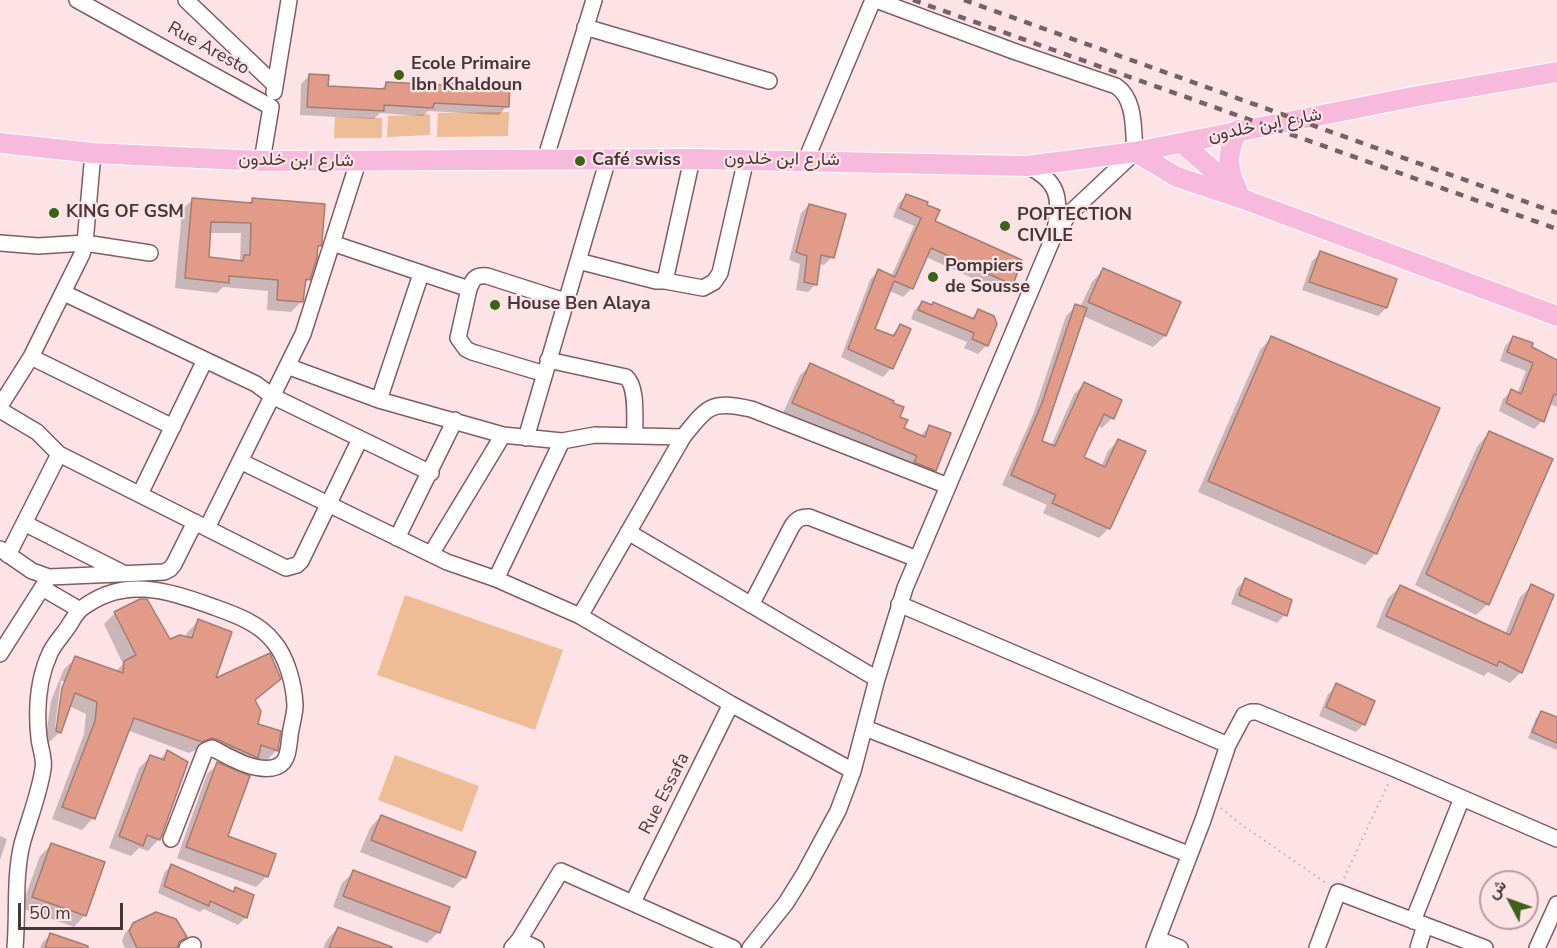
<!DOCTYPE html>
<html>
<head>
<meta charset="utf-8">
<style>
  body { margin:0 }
  #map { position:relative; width:1557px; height:948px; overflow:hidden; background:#fde3e6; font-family:"Nunito Sans",Vazirmatn,sans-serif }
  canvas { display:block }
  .north { position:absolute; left:1479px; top:870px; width:60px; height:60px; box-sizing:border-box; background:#fde3e6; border:2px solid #b59ea1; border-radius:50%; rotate:311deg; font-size:16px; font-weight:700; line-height:24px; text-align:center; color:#483739 }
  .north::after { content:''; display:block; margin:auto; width:21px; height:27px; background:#3d621a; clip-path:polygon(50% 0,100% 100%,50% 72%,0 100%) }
  .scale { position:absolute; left:18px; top:903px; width:105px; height:27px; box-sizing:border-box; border:3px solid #483739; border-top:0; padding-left:8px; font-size:18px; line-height:21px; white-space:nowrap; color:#483739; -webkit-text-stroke:4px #fde3e6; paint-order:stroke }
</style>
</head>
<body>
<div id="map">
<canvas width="1557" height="948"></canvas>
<div class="north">ش</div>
<div class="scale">50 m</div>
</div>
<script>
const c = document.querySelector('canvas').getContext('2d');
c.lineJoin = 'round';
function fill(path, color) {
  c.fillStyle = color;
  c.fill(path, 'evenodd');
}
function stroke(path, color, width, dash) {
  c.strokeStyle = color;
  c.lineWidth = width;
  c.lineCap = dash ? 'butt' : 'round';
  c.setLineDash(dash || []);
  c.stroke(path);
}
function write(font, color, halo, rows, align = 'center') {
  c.font = font + ' "Nunito Sans",Vazirmatn,sans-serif';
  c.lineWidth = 4.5;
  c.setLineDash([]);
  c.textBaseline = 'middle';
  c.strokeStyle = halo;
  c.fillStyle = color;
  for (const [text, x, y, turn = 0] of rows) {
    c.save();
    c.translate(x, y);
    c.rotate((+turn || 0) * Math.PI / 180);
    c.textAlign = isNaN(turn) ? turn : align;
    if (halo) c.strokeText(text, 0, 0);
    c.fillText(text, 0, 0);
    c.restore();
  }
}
fill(new Path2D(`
  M509,112L508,136L437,137L438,113Z
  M430,114V135L387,137L388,116Z
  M335,117L382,118V138H334Z
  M405,595L563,650L535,730L377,675Z
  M395,755L479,786L462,832L378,800Z`), '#eebd96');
fill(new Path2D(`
  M310,75L327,87L380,90L386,84L493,87L496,84L507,106L499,115L428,111L423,116L380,113L374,119L300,115L301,84Z
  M907,195L925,206L933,222L1012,284L1003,292L926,257L912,288L903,297L888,290L873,330L891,336L900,326L909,329L891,368L883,377L841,357L870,280L878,271L891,277L914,226L893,217L898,204Z
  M192,200L248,204L252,200L320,245L316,249L309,279L304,284L301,302L291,312L267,310L268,291L223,287L217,293L175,288L182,210ZM209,233H241L240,261L208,259Z
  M809,205L832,257L824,265L819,264L816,284L808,292L796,290L800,264L789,260L801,213Z
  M1321,253L1386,308L1378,316L1302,290L1312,261Z
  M1103,270L1179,303L1165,336L1153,347L1083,316L1041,442L1051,446L1074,394L1084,384L1112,418L1102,428L1097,425L1082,458L1101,467L1108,451L1118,441L1109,528L1099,538L1043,513L1047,505L1002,485L1033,415L1066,316L1076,306L1080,307L1092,282Z
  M922,302L931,306L933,304L970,319L978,311L987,345L978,354L964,348L967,342L911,319L914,311Z
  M1271,338L1376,553L1365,565L1198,492L1260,350Z
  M1513,338L1557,363V407L1549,403L1542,421L1534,429L1499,411L1503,399L1511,391L1517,394L1526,371L1500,361L1505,346Z
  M811,365L898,417L902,428L920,436L930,426L934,470L924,480L908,467L783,413L800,375Z
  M1489,433L1488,604L1476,615L1415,585L1478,445Z
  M1246,580L1285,615L1277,623L1231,604L1237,588Z
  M1532,586L1521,672L1510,683L1488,672L1484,676L1376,627L1388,598L1400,587L1505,634L1520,597Z
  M115,613L169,641L185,638L187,633L198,621L213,680L279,679L254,701L256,725L277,750L265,762L255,758L245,768L199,749L189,753L127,730L93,818L82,830L52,819L84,734L86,714L69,706L60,732L48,743H45L51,701L64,669L76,658L115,672L123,664L104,624ZM61,681H64L59,721L55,728Z
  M1337,685L1364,724L1356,732L1319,716L1328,694Z
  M1542,713L1557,719V750L1528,738L1536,718Z
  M167,752L159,839L148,851L139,848L131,856L109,848L139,768L150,757L159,760Z
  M218,764L226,837L267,876L256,887L177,858L207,774Z
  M381,816L464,877L453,888L360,852L370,828Z
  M0,836L7,839L0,860Z
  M51,845L85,915L74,927L21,908L40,856Z
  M171,865L232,892L236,888L246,917L238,925L204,909L200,912L158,893L164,873Z
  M354,872L439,932L427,943L333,907L342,883Z
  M134,924L185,936L177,944V948H125L122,941L125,933Z
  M338,928L391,948H323L327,940Z
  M50,935L89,948H40L42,943Z`), '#0003');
const building = new Path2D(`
  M309,74L329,75L328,86L385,89L386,82L444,85V83L495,86V83H510L509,107L434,103L433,108L384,105V111L307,107Z
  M906,194L928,202L927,205L940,210L935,221L1022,260L1013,285L931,248L913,289L894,281L875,329L894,336L900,324L911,329L893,369L848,349L878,269L895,277L921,218L900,208Z
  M192,198L252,203V198L325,204L322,242L321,246H318L317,258L310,280L306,279L303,302L277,300L278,280L229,276V283L185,278ZM211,222L251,223L250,255H244L243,261L209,257Z
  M809,204L846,214L834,258L821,255L817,285L804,282L807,256L796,252Z
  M1320,251L1397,279L1387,308L1309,282Z
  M1103,268L1181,302L1166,336L1088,302Z
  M922,301L932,305L933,302L974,319L978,309L994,316L997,324L988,346L972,339L974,333L918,310Z
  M1075,304L1087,308L1042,441L1055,446L1084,382L1122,400L1114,419L1104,414L1084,457L1105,467L1118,439L1146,451L1110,529L1052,503L1056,495L1011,475L1042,403Z
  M1271,336L1440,408L1377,554L1208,481Z
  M1513,336L1533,343L1532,347L1557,360V395L1554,394L1544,422L1506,403L1511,389L1521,394L1533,363L1507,352Z
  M810,363L894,401L893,403L904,407L900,417L908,420L904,428L925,437L929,425L951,433L936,471L914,462L917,456L792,403Z
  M1489,431L1553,459L1489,605L1426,574Z
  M1245,578L1292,600L1287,616L1239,595Z
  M1531,584L1554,595L1522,673L1499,661L1497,666L1386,616L1400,585L1510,635Z
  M140,599H147L170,639L180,635L192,638L198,619L232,632L216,678L270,653L281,679L255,700L261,711L258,724L281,731L278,749V751L261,745L258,758L216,739L212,738L202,742L134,718L95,819L62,807L95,721L97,702L75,693L61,733L56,731L62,688L75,656L123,673L124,661L136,655L114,612Z
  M1336,683L1375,701L1365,725L1326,707Z
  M1541,711L1557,717V743L1532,732Z
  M167,750L188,762L160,840L147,835L143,846L119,836L150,755L164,760Z
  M217,762L250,776L228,836L276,854L268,877L186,847Z
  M381,815L476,852L466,878L371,840Z
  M51,843L105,862L86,916L32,897Z
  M171,864L234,892L235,887L254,895L247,918L210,901L209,906L164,886Z
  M353,870L450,907L440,933L343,896Z
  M156,912L176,919L187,937L179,942L177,948H137L129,931L133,923Z
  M338,927L392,947V948H329Z
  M50,933L88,946V948H45Z`);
fill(building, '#e29b88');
stroke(building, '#a17d74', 1.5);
const minor = new Path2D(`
  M77,0L271,107L262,161
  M186,0L275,85
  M585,27L769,81
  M274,92L289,0
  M545,160L594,0
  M806,160L873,0
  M1027,166C1057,180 1062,197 1055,229
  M0,243L38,246L85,243L150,253
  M332,243L469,289C473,279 475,275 487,276L565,301
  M578,261L656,281H665L692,159
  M665,281L703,288L714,282L720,273L746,159
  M469,289L458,338L466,349L472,352L545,374
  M64,293L256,384L272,396L431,473
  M31,357L173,427
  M548,360L626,377C638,387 634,420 635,436
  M287,366L379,400L503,435L562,441L595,435L683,437
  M379,400L421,274
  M0,406L31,357L82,254L85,243L93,153
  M0,410L37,432L59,454L286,568L297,565L301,561L360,439
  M526,438L608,159
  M240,461L447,562L496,579L562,441
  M140,494L205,360
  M24,523L123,573
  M207,528L303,334L358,162
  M628,532L877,679
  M397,538L455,420
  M0,549L32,571L49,577L164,572L170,569L174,564L195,522
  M431,554L503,435
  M8,555L59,454
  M496,579L580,616L731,704L853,771
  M44,589L80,610
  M899,604L1228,745
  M751,605L792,526C797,519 800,517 809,517L917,559
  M580,616L683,437C708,406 711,400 751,409L948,486
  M0,654L49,577
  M865,728L1188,854
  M633,902L731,704
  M1413,921L1462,798
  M1158,939L1180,948
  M519,940L536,948
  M15,948C18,913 14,878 22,844C29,819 39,795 43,769C45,759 40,748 39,738C36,710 38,679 50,653C54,644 62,636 68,627C72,621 76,613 81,609C123,576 166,590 211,606C233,614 258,622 273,641C287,657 294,684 295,705C295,715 291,726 290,736C288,750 289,765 272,768C251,771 230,757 212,748L205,751L171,839
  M187,948L193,945
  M512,948L519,940L561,871L733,948
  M750,948L786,903L804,874L838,811L853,771L877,679L905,588L1053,238L1069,214L1135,152C1133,131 1136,99 1116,86L1016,52L876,0
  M1154,948L1203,820L1228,745L1244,715L1251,712H1257L1395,769L1557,839
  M1317,948L1338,892L1485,948
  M1418,948L1425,925
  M1537,948L1557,904`);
const major = new Path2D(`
  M0,143L93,153L262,161L692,159L1027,166L1135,152L1418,96L1557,72
  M1182,143L1213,170L1241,197
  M1135,152L1177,177L1243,199L1557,316
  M1237,189C1226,168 1227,151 1238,130`);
stroke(minor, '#815d61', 18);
stroke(major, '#fff', 22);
stroke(new Path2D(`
  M1221,808L1239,823L1326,883
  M1344,878L1389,782`), '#c1aaad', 2, [1.5, 4.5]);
stroke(minor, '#fff', 15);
stroke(major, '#f7badc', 20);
stroke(new Path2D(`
  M913,0L1557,229
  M964,0L1557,213`), '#766265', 4.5, [8, 8]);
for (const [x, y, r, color] of [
  [399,75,6,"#3d621a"],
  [580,161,6,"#3d621a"],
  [54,213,6,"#3d621a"],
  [1005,226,6,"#3d621a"],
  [933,277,6,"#3d621a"],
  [495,305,6,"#3d621a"]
]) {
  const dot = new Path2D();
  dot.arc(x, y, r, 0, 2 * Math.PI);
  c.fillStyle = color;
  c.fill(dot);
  stroke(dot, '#fde3e6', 2);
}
write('18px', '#483739', '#fde3e6', [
  ["Rue Aresto",208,49,29],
  ["شارع ابن خلدون",1265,126,-11],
  ["شارع ابن خلدون",782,160,1],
  ["شارع ابن خلدون",296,161,1],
  ["Rue Essafa",665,794,-63]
]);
write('bold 18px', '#483739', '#fde3e6', [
  ["Ecole Primaire",411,65],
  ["Ibn Khaldoun",411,86],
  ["Café swiss",592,161],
  ["KING OF GSM",66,213],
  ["POPTECTION",1017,216],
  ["CIVILE",1017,237],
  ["Pompiers",945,267],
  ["de Sousse",945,288],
  ["House Ben Alaya",507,305]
], 'left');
</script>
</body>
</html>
